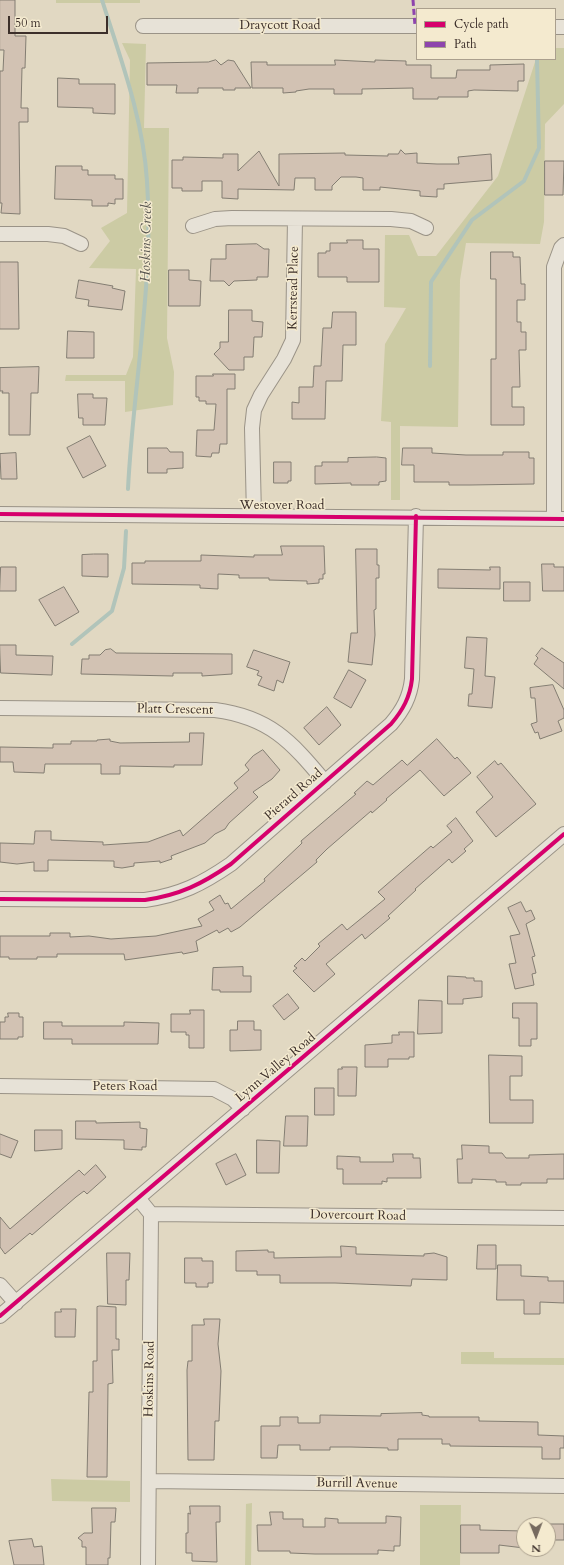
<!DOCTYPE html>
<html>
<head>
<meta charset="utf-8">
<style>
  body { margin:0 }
  #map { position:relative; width:564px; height:1565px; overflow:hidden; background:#e1d8c2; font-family:Cardo,serif }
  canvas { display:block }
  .legend { position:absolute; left:416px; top:8px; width:140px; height:52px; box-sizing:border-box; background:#f4eacf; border:1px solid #aa9f8d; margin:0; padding:5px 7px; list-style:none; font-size:12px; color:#3c2f2a }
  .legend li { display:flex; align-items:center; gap:8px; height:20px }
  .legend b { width:20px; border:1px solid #aa9f8d }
  .north { position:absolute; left:516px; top:1517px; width:40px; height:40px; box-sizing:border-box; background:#f4eacf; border:1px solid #aa9f8d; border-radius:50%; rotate:179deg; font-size:11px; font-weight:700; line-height:16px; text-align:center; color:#3c2f2a }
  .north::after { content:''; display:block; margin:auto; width:14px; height:18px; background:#766a5f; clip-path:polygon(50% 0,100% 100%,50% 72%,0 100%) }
  .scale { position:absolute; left:8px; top:16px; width:100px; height:18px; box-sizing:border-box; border:2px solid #3c2f2a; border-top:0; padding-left:5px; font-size:12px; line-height:14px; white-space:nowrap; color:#3c2f2a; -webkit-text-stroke:3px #f4eacf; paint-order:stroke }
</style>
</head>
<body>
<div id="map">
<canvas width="564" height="1565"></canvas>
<ul class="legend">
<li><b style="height:5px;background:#d6006c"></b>Cycle path</li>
<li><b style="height:5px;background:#8e44ad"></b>Path</li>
</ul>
<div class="north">N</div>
<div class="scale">50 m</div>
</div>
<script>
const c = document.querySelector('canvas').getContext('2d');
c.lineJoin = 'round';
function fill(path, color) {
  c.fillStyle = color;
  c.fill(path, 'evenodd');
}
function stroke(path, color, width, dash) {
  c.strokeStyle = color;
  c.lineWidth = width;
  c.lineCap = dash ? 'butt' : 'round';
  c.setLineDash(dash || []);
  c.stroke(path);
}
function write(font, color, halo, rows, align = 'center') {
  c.font = font + ' Cardo,serif';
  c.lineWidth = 3;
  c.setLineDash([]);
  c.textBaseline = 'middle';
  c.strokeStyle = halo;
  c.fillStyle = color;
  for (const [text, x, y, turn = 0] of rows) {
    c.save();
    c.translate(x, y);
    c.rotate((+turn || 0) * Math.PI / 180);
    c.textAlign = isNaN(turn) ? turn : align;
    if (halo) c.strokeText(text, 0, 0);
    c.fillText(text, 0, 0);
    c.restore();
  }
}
fill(new Path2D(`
  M56,0H140V3H56Z
  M122,43L146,44L144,128H169L167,338L174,372L173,405L125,412V381H65L66,375H126L133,357L136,269L89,268L110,241L101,228L127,213L130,60Z
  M555,48H564V104L545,124L544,222L540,244L466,243L460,280L458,427L400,426V500H391V422L381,421L385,344L406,308L384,307L385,235H409L418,256H436L498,176L536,59H555Z
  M461,1352H494V1358H564V1365L461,1364Z
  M51,1479L130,1481V1502L52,1501Z
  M252,1503L251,1565H245L246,1504Z
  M420,1505H461L460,1565H420Z`), '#cccba4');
stroke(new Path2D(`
  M102,0C121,60 143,118 147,181C154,284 133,386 128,489
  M430,366L431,282L472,220L524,181L539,148L537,59
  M72,644L112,611L124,568L126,531`), '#b1c4ba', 4);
const building = new Path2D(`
  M0,0H15V36H26L25,68H22L21,108H28V122H19L20,214L1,213L2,203H0V71H3L4,50H0Z
  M216,60L221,65L228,60L234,61L251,88H235V90H223V88H198V93H176L177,85H147V63L208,62Z
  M335,60L375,62V60L406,61V65H431V78H456L457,70H490V65L524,64V81H518V91L474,90L468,91V97H438V99H413V88L362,89V94H334V89H309L296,91V92L283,93V88H252L251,62H267V65H335Z
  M58,78L79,79V84H115V114L93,113V108L58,107Z
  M401,150L405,154L417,153V163L437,164H459L458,157L491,154L492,180L444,184V189H437V197L420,196V191L380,187V190H363V178L356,177H341L332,186V190H315V178H295L294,190L238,189V199L222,198V181H202V191H182V188H172V160H183V157L223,158V154H238V171L259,151L279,186V154L345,153V155L388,156V154H398Z
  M545,161H564L563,195H545Z
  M56,166H82V170H88V175H115V179H123V199H115V204L108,203V206H92V200L55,199Z
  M347,240H363V249H379V282H347V277H318V253H326V251H330V243H347Z
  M257,244L264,249H269L268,277H257V280L234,281L229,286L224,281H210L211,259H226V245Z
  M491,252H513V257H520L521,284H525V300H517V322H521V332H526V350H519L520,387H512V407H524V425H491V359H496V279H491Z
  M0,262H18L19,329H0Z
  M169,270H189V280L201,281L200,306H169Z
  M79,280L113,286L112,288L125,291L122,310L88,306L89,300L76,298Z
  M229,310H252V321L263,322L262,337H254L253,357H244V370H229L214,354L220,348V342H228Z
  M333,312H356V345H343L342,381H326L325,419H292V402L299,403V387H313L314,366H321L323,328H331Z
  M68,331L94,332V358H67Z
  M39,367L38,393H31L30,435H9V393H2L3,391H0V368Z
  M213,374H235V389H227V444H220L219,453H212L211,457L196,456L197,430H214L216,404H206V401H199V397H196V376H213Z
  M78,394H93V398H107L105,425H83V418H79Z
  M90,436L106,466L83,478L67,448Z
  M148,448H167L170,452H183V468L167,469V473H148Z
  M403,448H432V453L466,455H503V452H529V458H534V484L470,485H449V482H414V465H402Z
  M16,453L17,479H1L0,454Z
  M377,457L386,458V481L379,482V485H351V483L315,484V466H322V462H348V458Z
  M274,462H291V481H288V483H274Z
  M281,546H324L325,574H323V579H319V583L307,584V581L269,580V578H239V575L218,574V589L200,588V585L132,584V563H145V561H201V555L254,557V555H282Z
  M356,549H377V565H379V578H376V609L374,610L375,635L372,665L348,662L351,633H357Z
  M94,554H108V577L82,576V555Z
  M542,564H554V567H564V591H543Z
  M1,567H16V591H0Z
  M490,567H500V589L438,588V569L490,570Z
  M504,582H530V601H504Z
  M64,587L79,612L55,626L39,600Z
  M467,637L487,638L485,676L495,677L492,708L468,706L469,694H472L474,669L465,668Z
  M0,645H16V655L53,656L52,675L1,673Z
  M542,648L564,663V689L534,664L538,658L536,656Z
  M111,649L116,653L232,654V674L202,676V673H173V676L81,674L82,659H89V655H100L105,650Z
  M254,650L290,662L283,683L277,680L274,691L258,685L262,677L257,675L259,671L247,667Z
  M349,670L366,680L351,708L334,698Z
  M553,685L564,710V718L558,721L562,731L540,739L538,732L535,733L531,724L537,722L535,698H531L530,688Z
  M327,707L341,725L319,745L304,728Z
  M190,733H204L202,765H174V767L120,766V774H101V764H45L44,773L14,772L13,762H0V747L53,748V744H71V741H97V740L110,739V741L120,743L189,742Z
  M437,739L455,759L457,757L471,773L444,796L420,770L386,799L387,800L372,813L371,811L327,849L316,860L317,862L240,927L231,932L228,928L219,933L217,930L196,941L198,951L183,954L182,952L125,960L124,954H57V957H37V959H9V957H0V936H50V933H70V937L89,936L111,939L156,936L202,926L198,919L214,910L209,902L220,895L225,904L228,903L231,909L265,881L264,879L299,846L302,843L301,841L356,794L354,793L367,781L373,785L402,760L407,765Z
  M263,750L280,770L272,779L253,792L258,797L229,823L225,829L215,834L205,843L171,856L172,859L160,863V861L134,863V866L122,868L114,867V861L48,860V871H34V862L17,864L0,862V843L34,844L35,831H51V840L103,842V845L148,842L180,830L183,836L238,788L234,783L249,770L245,765L253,756Z
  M495,761L498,765L501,763L536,804L496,837L476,812L493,797L477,777Z
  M456,818L473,841L464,849L466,851L452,863L449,859L415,889L416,890L388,916L390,918L365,939L362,934L326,964L335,974L314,992L293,971L297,968L294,966L302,958L305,961L320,946L318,944L342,924L347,930L385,899L378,892L431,846L433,848L452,832L447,826Z
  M521,902L526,912L531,910L535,919L526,924L535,956L532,957L536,973L532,974L534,985L515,989L509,964L516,963L510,936L520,934L508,908Z
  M243,967V976H251V992H220V990H212L213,968Z
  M448,976L466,977V978H474V981H482V997L463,999V1004H448Z
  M288,994L299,1008L284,1020L273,1006Z
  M419,1000L442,1001V1033L418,1034Z
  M513,1003H537V1039H531V1046H519V1018H513Z
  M190,1010H204V1048H189V1035H186V1032H171V1014H190Z
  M8,1013H19V1017H23V1037H18V1039H0V1022H5V1017H8Z
  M238,1021H254V1030H261V1050L230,1051V1030H237Z
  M44,1022H62V1026H124V1022L159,1023L158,1044H72V1039H44Z
  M399,1032H414V1057H409V1059H388V1067H365V1045L392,1043V1035H399Z
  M489,1055L522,1056V1076H510V1100H533V1123H490Z
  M342,1067H357L356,1096H338V1069H342Z
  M315,1088H334V1115H315Z
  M286,1116H308L307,1146H284Z
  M76,1121H96V1123L140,1122V1128L147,1129L146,1147H142V1150L124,1149V1140L76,1139Z
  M35,1130H62V1149L35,1151Z
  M0,1134L18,1141L11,1158L0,1154Z
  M257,1140L280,1141L279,1173H257Z
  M462,1145L489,1146V1153H502L506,1158H529V1155L564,1154V1179H547V1183H521V1185H506V1182H496V1180L472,1179V1183H458L457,1159H462Z
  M236,1154L246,1175L226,1185L216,1164Z
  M393,1154H413V1158H420L421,1178H387V1182L382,1181V1184H343V1169H337V1156L360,1157V1162H393Z
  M96,1165L106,1177L87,1194L84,1191L76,1197L32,1235L30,1233L5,1254L0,1247V1217L10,1229L79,1170L84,1175Z
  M478,1245H496V1269H477Z
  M341,1246L356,1247V1254L424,1256V1254L434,1253L447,1257V1280L412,1279L411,1286L335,1283H280V1275H257V1271H236V1251L268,1250V1252H274V1258L329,1257H341Z
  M107,1253H130L129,1280H126V1305L108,1304Z
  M185,1258H202V1261H213V1283H208V1287H196V1283H185Z
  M498,1265H521V1276L548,1277V1281H564V1303L540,1302V1314H524V1300H497Z
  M100,1306L116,1307V1339H119V1350H112L113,1383L108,1384L107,1477H87L89,1392H93V1361H97V1307Z
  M61,1309H76L75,1337H55V1312H61Z
  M204,1319H220L218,1344L221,1371L219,1421H215L214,1460H188L187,1370L188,1361H192V1325H204Z
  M422,1413V1415L429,1416V1417H479V1421L538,1422V1435L564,1436V1448H560V1459H542V1447L450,1446V1444H442V1439H398V1450H388V1448L351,1447H330V1450H300V1445H278L277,1458H261V1426H280V1417H298V1423H320V1415L381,1416V1414Z
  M190,1506H220V1522H216L217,1562L192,1561V1553H186V1533H188V1513L190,1514Z
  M92,1508H116L115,1522H111L110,1558H108V1565H86V1547H82V1541L78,1538L84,1533H92Z
  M270,1512H283V1519H303V1527H325V1518L338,1519V1523H386V1516L401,1517L400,1546H394V1551L378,1550V1554H315L290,1553V1551H258L257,1525H271Z
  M548,1524H564V1540H548Z
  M461,1525H480V1530L524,1531V1548L499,1545V1553H461Z
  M32,1539L34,1547L42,1546L44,1565H14L9,1541Z`);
fill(building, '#d2c2b3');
stroke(building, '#837d72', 1);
const minor = new Path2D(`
  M143,26H417
  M555,27H564
  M193,226L215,219L232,218L391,219L411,221L426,228
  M0,234H48L64,236L81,244
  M0,514L564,519
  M254,516L252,428L254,410L261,395L284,359L293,340L295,219
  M554,519V267L561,248L564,245
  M0,708L215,710C269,717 291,741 325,782
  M0,899L145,900C180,895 202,884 231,864L391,724C403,710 410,697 412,679L416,516
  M0,1086L214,1089L233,1099L243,1109
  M138,1198L151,1214L148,1565
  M151,1214L564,1218
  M0,1285L16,1303
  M0,1316L564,834
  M149,1481L564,1486`);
stroke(minor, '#9a9387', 16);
stroke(minor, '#e7e2d7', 14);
stroke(new Path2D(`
  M413,0L415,26`), '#8e44ad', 3, [6, 3]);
stroke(new Path2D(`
  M0,514L564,519
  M0,899L145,900C180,895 202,884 231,864L391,724C403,710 410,697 412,679L416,516
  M0,1316L564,834`), '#d6006c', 4);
write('13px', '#3c2f2a', '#f4eacf', [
  ["Draycott Road",280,26],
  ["Kerrstead Place",294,288,-89],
  ["Westover Road",282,506],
  ["Platt Crescent",175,710,1],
  ["Pierard Road",294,795,-41],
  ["Lynn Valley Road",276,1068,-40],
  ["Peters Road",125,1087],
  ["Dovercourt Road",358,1216,1],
  ["Hoskins Road",150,1379,-89],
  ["Burrill Avenue",357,1484,1]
]);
write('italic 14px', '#54524d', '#f4eacf', [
  ["Hoskins Creek",147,242,-89]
]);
</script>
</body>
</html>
